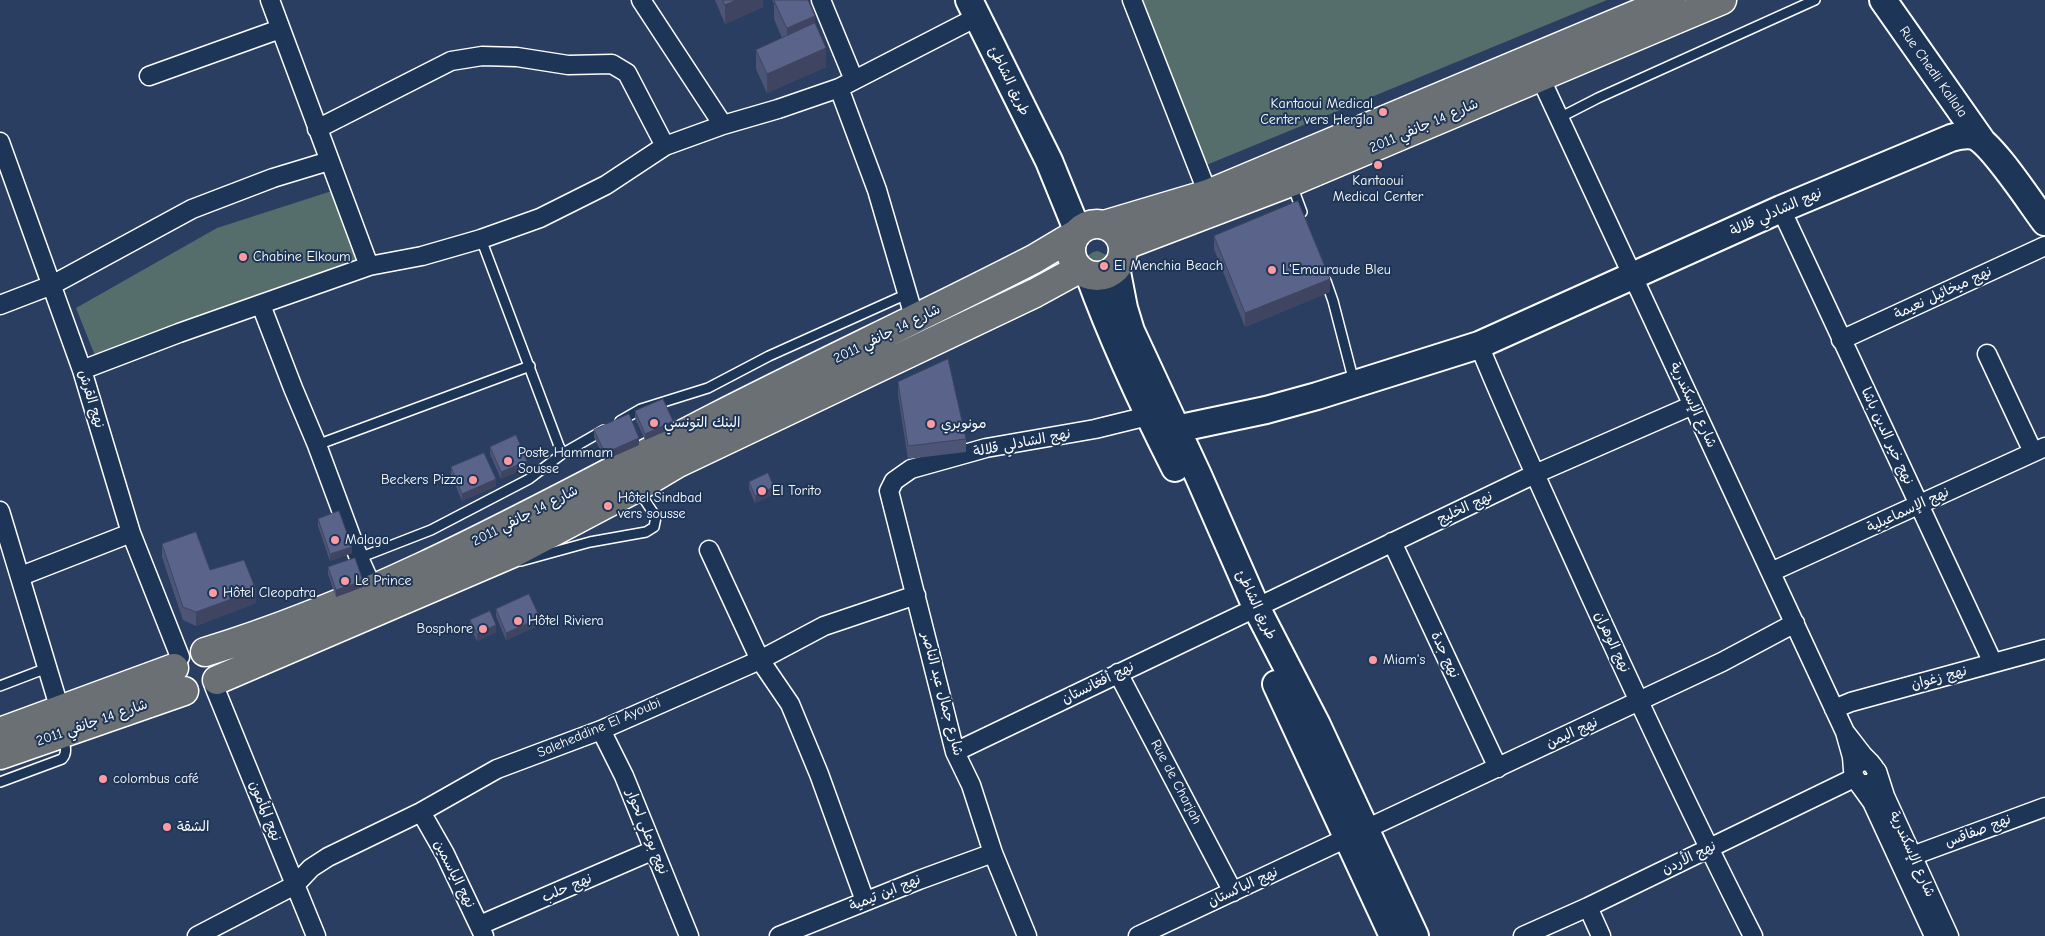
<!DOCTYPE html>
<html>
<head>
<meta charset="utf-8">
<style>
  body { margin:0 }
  canvas { display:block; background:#293e61 }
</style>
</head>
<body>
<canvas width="2045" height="936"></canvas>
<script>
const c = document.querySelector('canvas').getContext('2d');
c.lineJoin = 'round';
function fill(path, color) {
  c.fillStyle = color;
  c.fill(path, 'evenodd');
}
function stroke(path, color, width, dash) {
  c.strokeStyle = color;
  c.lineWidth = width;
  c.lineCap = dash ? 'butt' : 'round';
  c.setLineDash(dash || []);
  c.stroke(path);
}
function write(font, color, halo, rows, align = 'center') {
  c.font = font + ' "Comic Neue","Playpen Sans Arabic",sans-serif';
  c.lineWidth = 4;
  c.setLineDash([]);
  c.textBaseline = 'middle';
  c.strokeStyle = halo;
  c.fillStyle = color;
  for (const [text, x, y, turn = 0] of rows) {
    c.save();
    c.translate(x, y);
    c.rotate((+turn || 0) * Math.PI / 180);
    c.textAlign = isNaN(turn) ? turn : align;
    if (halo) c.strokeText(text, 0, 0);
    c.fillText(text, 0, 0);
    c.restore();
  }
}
fill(new Path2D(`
  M1143,0H1607L1204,166Z
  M335,190L365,274L98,363L76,308L217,228Z
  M1098,251L1108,256L1112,261L1108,277L1102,280L1084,259L1093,252Z`), '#566e6b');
const lane = new Path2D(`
  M1559,118L1598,98L1815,0
  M1292,185L1302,212
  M481,239L562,454
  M1326,281L1333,301L1354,382
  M620,421L641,409L708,388L769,356L907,294
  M317,445L530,366
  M359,558L431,530L529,479L562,454L604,430
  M521,561L590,542L646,532L654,527L656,517L638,490
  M0,686L47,668
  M0,782L62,759C68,753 65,745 63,737`);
const street = new Path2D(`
  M270,0L369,266
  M641,0L723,125
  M821,0L854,80
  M1132,0L1208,194
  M149,76L280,29
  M1540,77L1845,732
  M839,88L877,190L915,320
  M317,129L451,61L482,56L517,57L568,65L612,64L627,73L665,146
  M0,142L82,370L131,533L180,657
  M1781,209L1993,663
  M0,305L52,285L192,209L273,178L329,161
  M261,305L293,388L317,445L359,558L373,589
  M1841,340L2045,246
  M1479,345C1513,428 1551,509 1588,591C1641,707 1695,822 1753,936
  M1987,354L2033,452
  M82,370L179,333L369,266L422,256L481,239L540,218L606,185L665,146L723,125L778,109L839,88L977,17
  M0,511L60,710
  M1392,542L1498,768
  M709,550L760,660L790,704L819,774L865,901
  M1771,572L2045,447
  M21,576L131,533
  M1118,673L1233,892
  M214,686L316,936
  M1834,709L1851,702L2045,649
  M601,730L624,776L689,936
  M955,752L1535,474L1693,405
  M1853,770L1852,757L1845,732C1851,739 1857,748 1863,755C1871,764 1885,773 1870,784H1859L1853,774L1855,766L1862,761L1870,762
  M1877,771L1885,796L1949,936
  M1859,784L1872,802L1934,936
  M421,812L445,854L484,936
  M1912,856L2045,807
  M1588,907L1601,936
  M480,925L654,850
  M197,936L295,885L311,868L328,857L421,812L497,769L601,730L760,660L824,626L916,595
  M779,936L919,880L993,853
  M1027,936L993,853L971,785L955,752L889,491L894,481L911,469L986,448L1095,429L1148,416
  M1138,936L1722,662L1795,623
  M1523,936L1588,907L1854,778`);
const secondary = new Path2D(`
  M969,0L1049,161L1078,232
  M1883,0L1982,141
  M1116,267L1124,308L1131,331L1198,475L1256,607L1317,725L1415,936
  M1089,275C1113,341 1143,405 1175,468
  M1176,429L1266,410L1317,396L1479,345L1781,209L1951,138C1958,136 1966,134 1974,136C1992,143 2032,205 2045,222
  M1276,684L1393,936`);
const primary = new Path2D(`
  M1071 250a26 26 0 1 1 52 0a26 26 0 1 1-52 0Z
  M1104,225L1208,194L1671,0
  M1123,246L1291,182L1722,0
  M205,652C385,597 549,503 716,417C822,363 929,313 1034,259L1076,234
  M217,680L513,553L636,488L678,463L1035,293L1079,269
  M0,732L174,668
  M0,755L184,691`);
stroke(lane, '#fff', 12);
stroke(street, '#fff', 21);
stroke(secondary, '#fff', 30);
stroke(primary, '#fff', 31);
stroke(lane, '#1d3557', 9);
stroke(street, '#1d3557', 18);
stroke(secondary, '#1d3557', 26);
stroke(primary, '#6a7074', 28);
fill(new Path2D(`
  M715,0H763V7L725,24Z
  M772,0H808L815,24L826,67L767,93L756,69V50L782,38L774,19V4Z
  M1214,236L1330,292L1245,327L1214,249Z
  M898,382L966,439V452L908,459L898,395Z
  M635,411L673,428L645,440L635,418Z
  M594,430L639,445L605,460L594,437Z
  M490,447L527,467L501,479L490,454Z
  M451,467L496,486L462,501L451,474Z
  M749,482L774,494L755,503L749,489Z
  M318,519L352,553L330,561L318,526Z
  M162,544L210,570L256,603L196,626L183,620L162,557Z
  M328,567L363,587L336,597L328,574Z
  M496,609L540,625L506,640L496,616Z
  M470,620L496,632L477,641L470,627Z`), '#4d5577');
fill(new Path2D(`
  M736,0H763V7L725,24V5Z
  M815,16V35L787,47V28Z
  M826,48V67L767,93V74Z
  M1330,279V292L1245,327V313Z
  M673,421V428L645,440V434Z
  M639,438V445L605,460V453Z
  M527,461V467L501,479V472Z
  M496,479V486L462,501V494Z
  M774,487V494L755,503V496Z
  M352,547V553L330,561V554Z
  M363,581V587L336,597V590Z
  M256,590V603L196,626V612Z
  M540,618V625L506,640V633Z
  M496,625V632L477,641V634Z`), '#3f4561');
const building = new Path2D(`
  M723,0H736L725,5Z
  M774,0H808L815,16L787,28Z
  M815,23L826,48L767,74L756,50Z
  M1298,201L1330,279L1245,313L1214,236Z
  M948,359L966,439L908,446L898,382Z
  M663,399L673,421L645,434L635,411Z
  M629,414L639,438L605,453L594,430Z
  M516,435L527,461L501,472L490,447Z
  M484,453L496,479L462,494L451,467Z
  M768,473L774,487L755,496L749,482Z
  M339,511L352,547L330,554L318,519Z
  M196,532L210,570L244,560L256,590L196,612L183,607L162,544Z
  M355,558L363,581L336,590L328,567Z
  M529,594L540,618L506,633L496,609Z
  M490,611L496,625L477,634L470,620Z`);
fill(building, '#5a638a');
stroke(building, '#3f4561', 1);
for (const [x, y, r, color] of [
  [1383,112,5,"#ff9aa2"],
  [1378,165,5,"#ff9aa2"],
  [243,257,5,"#ff9aa2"],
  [1104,266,5,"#ff9aa2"],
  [1272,270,5,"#ff9aa2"],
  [654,423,5,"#ff9aa2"],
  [931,424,5,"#ff9aa2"],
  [508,461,5,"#ff9aa2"],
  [473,480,5,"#ff9aa2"],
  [762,491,5,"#ff9aa2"],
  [608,506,5,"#ff9aa2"],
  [335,540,5,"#ff9aa2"],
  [345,581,5,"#ff9aa2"],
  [213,593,5,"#ff9aa2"],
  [518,621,5,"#ff9aa2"],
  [483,629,5,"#ff9aa2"],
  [1373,660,5,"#ff9aa2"],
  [103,779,5,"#ff9aa2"],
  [167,827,5,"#ff9aa2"]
]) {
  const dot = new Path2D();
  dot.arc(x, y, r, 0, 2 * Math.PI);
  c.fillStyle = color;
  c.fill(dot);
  stroke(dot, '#1d3557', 2);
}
write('14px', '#fff', '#1d3557', [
  ["Rue Chedli Kallala",1933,72,55],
  ["طريق الشاطئ",1009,81,64],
  ["شارع 14 جانفي 2011",1424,126,-23],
  ["نهج الشادلي قلالة",1776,212,-24],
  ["نهج ميخائيل نعيمة",1943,293,-25],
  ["شارع 14 جانفي 2011",887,334,-26],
  ["نهج القرش",91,399,73],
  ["شارع الإسكندرية",1693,405,65],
  ["نهج خير الدين باشا",1887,436,65],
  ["نهج الشادلي قلالة",1022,443,-11],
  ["نهج الخليج",1465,508,-25],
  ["نهج الإسماعيلية",1908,510,-25],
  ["شارع 14 جانفي 2011",525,516,-27],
  ["طريق الشاطئ",1256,605,65],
  ["نهج الوهران",1612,642,65],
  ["نهج جدة",1445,655,65],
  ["نهج زغوان",1939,678,-15],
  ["نهج أفغانستان",1098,683,-26],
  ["شارع جمال عبد الناصر",942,694,75],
  ["شارع 14 جانفي 2011",92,723,-19],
  ["Saleheddine El Ayoubi",599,728,-23],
  ["نهج اليمن",1572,733,-25],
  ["Rue de Charjah",1176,782,62],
  ["نهج المأمون",265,811,68],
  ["نهج صفاقس",1978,831,-21],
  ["نهج بوعلي لحوار",647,832,68],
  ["شارع الإسكندرية",1912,854,66],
  ["نهج الأردن",1689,858,-26],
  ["نهج الياسمين",454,874,63],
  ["نهج الباكستان",1243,887,-25],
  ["نهج حلب",567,888,-23],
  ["نهج ابن تيمية",885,893,-22]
]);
write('14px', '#fff', '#1d3557', [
  ["Kantaoui Medical",1373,104,"right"],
  ["Center vers Hergla",1373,120,"right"],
  ["Kantaoui",1378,181,"center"],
  ["Medical Center",1378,197,"center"],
  ["Chabine Elkoum",253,257],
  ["El Menchia Beach",1114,266],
  ["L'Emauraude Bleu",1282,270],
  ["البنك التونسي",664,423],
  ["مونوبري",941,424],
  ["Poste Hammam",518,453],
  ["Sousse",518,469],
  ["Beckers Pizza",463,480,"right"],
  ["El Torito",772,491],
  ["Hôtel Sindbad",618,498],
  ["vers sousse",618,514],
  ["Malaga",345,540],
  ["Le Prince",355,581],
  ["Hôtel Cleopatra",223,593],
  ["Hôtel Riviera",528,621],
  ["Bosphore",473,629,"right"],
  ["Miam's",1383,660],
  ["colombus café",113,779],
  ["الشقة",177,827]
], 'left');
</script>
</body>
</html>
